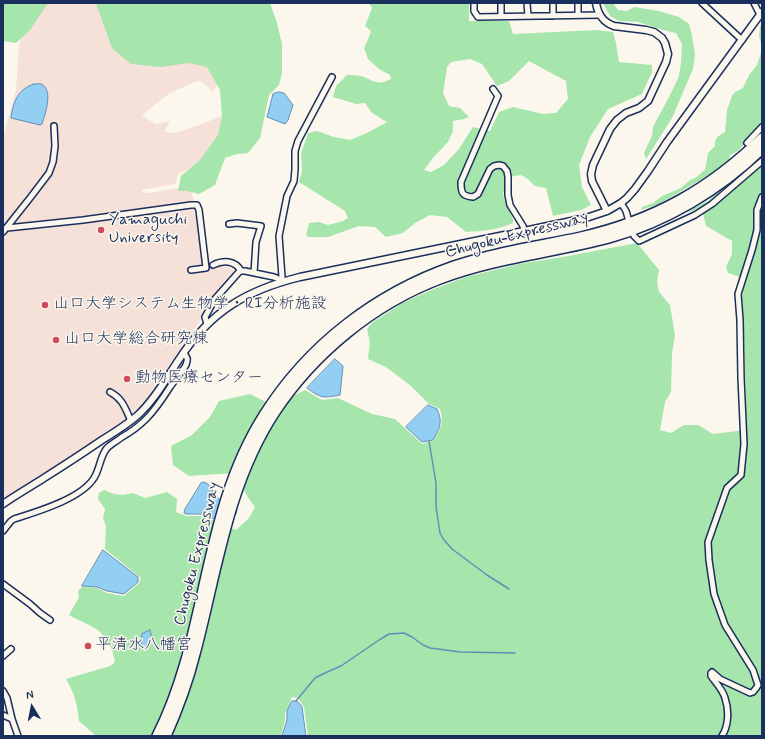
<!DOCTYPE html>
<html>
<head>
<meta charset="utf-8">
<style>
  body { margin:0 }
  #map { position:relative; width:765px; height:739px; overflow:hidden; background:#fbf7ec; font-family:Mynerve,sans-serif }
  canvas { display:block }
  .frame { position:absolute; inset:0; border:4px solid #1b2f5e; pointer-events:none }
  .north { position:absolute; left:12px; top:687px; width:40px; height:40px; -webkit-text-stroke:3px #fbf7ec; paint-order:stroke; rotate:350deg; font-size:11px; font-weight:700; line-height:16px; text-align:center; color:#1b2f5e }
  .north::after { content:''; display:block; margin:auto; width:14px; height:18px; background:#1b2f5e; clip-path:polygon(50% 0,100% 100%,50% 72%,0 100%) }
</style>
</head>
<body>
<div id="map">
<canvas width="765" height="739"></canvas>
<div class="frame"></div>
<div class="north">N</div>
</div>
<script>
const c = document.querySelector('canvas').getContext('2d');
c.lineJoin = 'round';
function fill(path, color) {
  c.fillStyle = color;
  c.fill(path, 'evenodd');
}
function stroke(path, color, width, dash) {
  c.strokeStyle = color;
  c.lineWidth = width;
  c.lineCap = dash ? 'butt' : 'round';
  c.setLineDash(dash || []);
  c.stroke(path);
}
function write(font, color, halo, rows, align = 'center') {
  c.font = font + ' Mynerve,"Klee One",sans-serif';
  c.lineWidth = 3;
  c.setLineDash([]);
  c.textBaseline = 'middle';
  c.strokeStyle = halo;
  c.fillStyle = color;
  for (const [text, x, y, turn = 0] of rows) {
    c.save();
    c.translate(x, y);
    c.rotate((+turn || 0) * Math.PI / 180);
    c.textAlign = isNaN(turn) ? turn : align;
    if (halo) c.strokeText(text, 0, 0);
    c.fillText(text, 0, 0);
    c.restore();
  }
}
fill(new Path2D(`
  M43,3H146L176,20L221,81L212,92L210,89L202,82L197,81L170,93L153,106L142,116L156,124L170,121L164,132L175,133L202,124L238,109L206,161L178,174L175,184L142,190L143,193H148L191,186L205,270L216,266H228L234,271L216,293L199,323L166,370L148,398L134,413L121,424L23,488L3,498V140L7,122L16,90L19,47L21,34Z`), '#f6e1d8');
fill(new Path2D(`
  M3,3H48L30,30L16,43L3,41Z
  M96,3H270L277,23L282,44V73L279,85L269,95L260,138L248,153L237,154L225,158L215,185L199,194L187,191H178L181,176L200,160L218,135L222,116L220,90L207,67L189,63L161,67L131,64L112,48Z
  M369,3H469V21H509L513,34L597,30L613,32L616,43L619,62L652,65V72L642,94L608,109L590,137L579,165L582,187L591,205L581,210L553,216L546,188L535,186L528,179L521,175L509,177L505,183L503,195L513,220V223C498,230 482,231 466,232L447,217L430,215L415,223L403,233L386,237L375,227L359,226L328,237H308L306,235L309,223L319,222L328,225L343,221L348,218L345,211L299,182L302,171L301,153L308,133L317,131L334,137L350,140L367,133L387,122L372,113L365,103L356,104L333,97L336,86L347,75C351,75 356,75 360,76C373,79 376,87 391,79L390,75L379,69L368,59L364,48L369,37L371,31L365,26L372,8ZM470,59L482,64L497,86L509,81L529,61L566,81L568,99L556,113L543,114L513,107L499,112L490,131L473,127L459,149L444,165L431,172L424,170L432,159L448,142L453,131V121L464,119L469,117L460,108L449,106L443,93L447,67L451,62Z
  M603,3H613L618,10L627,11L634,7L659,11L679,17L689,24L692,35L695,55L693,69L672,118L646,159L644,153L652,136L653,127L670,95L679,76L681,62L682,44L676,33L663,30L651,26L638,22L619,21L610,16Z
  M762,25V127L749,138L738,151L730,155L729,160L709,175L659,204L641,210L642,207L653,203L662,196L681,188L690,180L695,178L705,170L708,153L715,146C715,137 717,137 725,132L727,110L732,96L735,92L743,88L749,75L757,65L761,53V43L759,36L760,26Z
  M762,156V736H308L304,707L298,698L292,697L285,714V721L281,736H96L79,721C77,703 75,695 66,679L110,666L114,663L115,661C113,650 108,639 99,631C93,626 76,619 69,615L79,597L78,591L82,587L97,588L107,593L124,596L139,583L141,578L105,549L106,526L103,518L105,509L98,499L99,493L104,490L114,494L123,495L133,493L145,498L167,492L177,499L176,512L186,516H200L212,520L236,530L249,518L255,507L249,499L234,473L189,476L173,465L171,446L192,435L210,417L219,401L250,394L274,406L305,390L322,400L338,398L372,414L395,419L422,444L434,440C441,429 444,422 440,409L429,404L411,386L386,367L368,359L370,342L367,329L373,322L384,315L402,303L434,289L466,277L519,264L568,256L637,243L659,270L657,282L659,292L670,305L675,335L672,353L671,392L665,402L660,430L671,433L684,425H698L713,434L745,430L746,405L744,335L742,298L744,283L740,277L728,273L726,267L732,254V241L706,226L702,209L687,212L709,200L742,174Z`), '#a6e5ac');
const water = new Path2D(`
  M34,84C37,84 41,83 43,85C53,93 45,114 42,124L40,125L11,118C13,102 18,89 34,84Z
  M279,92L284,93L293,105L288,120L285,124L267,117L273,94Z
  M335,359L343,366L340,395C323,398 322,399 307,388Z
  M428,405L437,409C443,422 440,428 433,440L422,442L406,427Z
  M202,482C211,481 212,494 219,499C224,501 230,503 235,505C239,512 236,515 230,520H216L208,516L203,514H186L184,513L185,509Z
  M103,550L138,577V582L124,594L107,591L97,587L82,586Z
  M150,630L152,639L148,648L146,649L141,644L142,634Z
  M292,701C297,700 300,703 302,707L306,736H282L287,720V711Z`);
fill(water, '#93cef3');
stroke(water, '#638eb7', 1);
stroke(new Path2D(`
  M429,441L436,483V507L440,533L444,540L452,549L487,575L509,589
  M296,701L315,678L325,673L341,666L379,640L389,634L404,633L412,637L423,645L430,648L438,649L460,652L515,653`), '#638eb7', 1.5);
const minor = new Path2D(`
  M474,3V11L478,17L600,15
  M501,3V16
  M527,3L528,16
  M553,3V16
  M578,3V15
  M702,3L742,40
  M754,3L760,15
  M493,89L498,96L461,182C461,193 462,196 473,197L478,194L490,169L494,166L499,165L503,166L507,171L508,177V195L510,205L523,226L524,231
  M747,143L762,127
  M621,203L626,211L628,218
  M229,224L237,223L261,226L256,242L254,273
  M7,228L83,220L191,205H197L199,210L206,268L191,270
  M3,232L30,198L49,173L53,162L55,146L54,126
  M634,236L639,241L695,215L712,204L762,161
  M213,265C223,260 235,260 241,271
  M281,282L282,277L279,236L287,196L294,181L295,169V151L298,141L332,77
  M207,324L205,317L215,299L239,272L241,271H245L274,277L281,280
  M110,392C123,399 125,408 131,421
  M3,531L11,521L14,519C36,512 81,499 94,478C100,469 100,456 107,448C111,444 117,441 122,437C131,432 139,426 146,419C156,409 163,398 170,387C175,380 181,373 186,365C188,359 188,357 183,353
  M3,584L30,604L40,613L50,620
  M3,656L11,649
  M3,691L7,698L12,719L18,736
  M3,715L12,719
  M722,736C729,725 729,710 725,698C723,690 716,683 711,676V673L712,672L720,679L750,693L753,692L757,687L758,685L753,670L725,625L714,594L709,560L708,542L727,488L741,475L744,444L741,378L740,320L738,294L752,250L757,230V210L762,197`);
const tertiary = new Path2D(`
  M596,3C598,15 603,22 614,26L646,30L654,32L662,38L665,43L668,54L666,62L648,101L639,108L626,113L617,120L610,129L593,165L591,174L592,181L607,211
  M3,504C16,495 30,487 44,478C63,466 83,453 102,440C115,432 128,424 139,414C156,398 167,377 180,358C211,311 247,290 300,277L524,231L586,218L607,211L621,203L627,198L635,189L648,171L667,142L762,12`);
const motorway = new Path2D(`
  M157,736C209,634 201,514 264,415C308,345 376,293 454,266C495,252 539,246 581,237C654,220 708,190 762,138
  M166,736C178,709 188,682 195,654C217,572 227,485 275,412C314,353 374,304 440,279C495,258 553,253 609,238C666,222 720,190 762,149`);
stroke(minor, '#1b2f5e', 8);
stroke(tertiary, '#1b2f5e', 9);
stroke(motorway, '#1b2f5e', 12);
stroke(minor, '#fbf7ec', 5);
stroke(tertiary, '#fbf7ec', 6);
stroke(motorway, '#fbf7ec', 9);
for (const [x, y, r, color] of [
  [101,230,4,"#d1495b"],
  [45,305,4,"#d1495b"],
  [56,340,4,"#d1495b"],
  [127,379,4,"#d1495b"],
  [88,646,4,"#d1495b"]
]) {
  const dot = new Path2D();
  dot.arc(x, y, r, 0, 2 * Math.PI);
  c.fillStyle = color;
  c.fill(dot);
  stroke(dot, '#fbf7ec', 1.5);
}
write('16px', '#1b2f5e', '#fbf7ec', [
  ["Yamaguchi",109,221],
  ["University",109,239],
  ["山口大学システム生物学・RI分析施設",53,305],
  ["山口大学総合研究棟",64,340],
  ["動物医療センター",135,379],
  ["平清水八幡宮",96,646]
], 'left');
write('16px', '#1b2f5e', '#fbf7ec', [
  ["Chugoku Expressway",517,236,-14],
  ["Chugoku Expressway",198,554,-76]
]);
</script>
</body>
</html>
